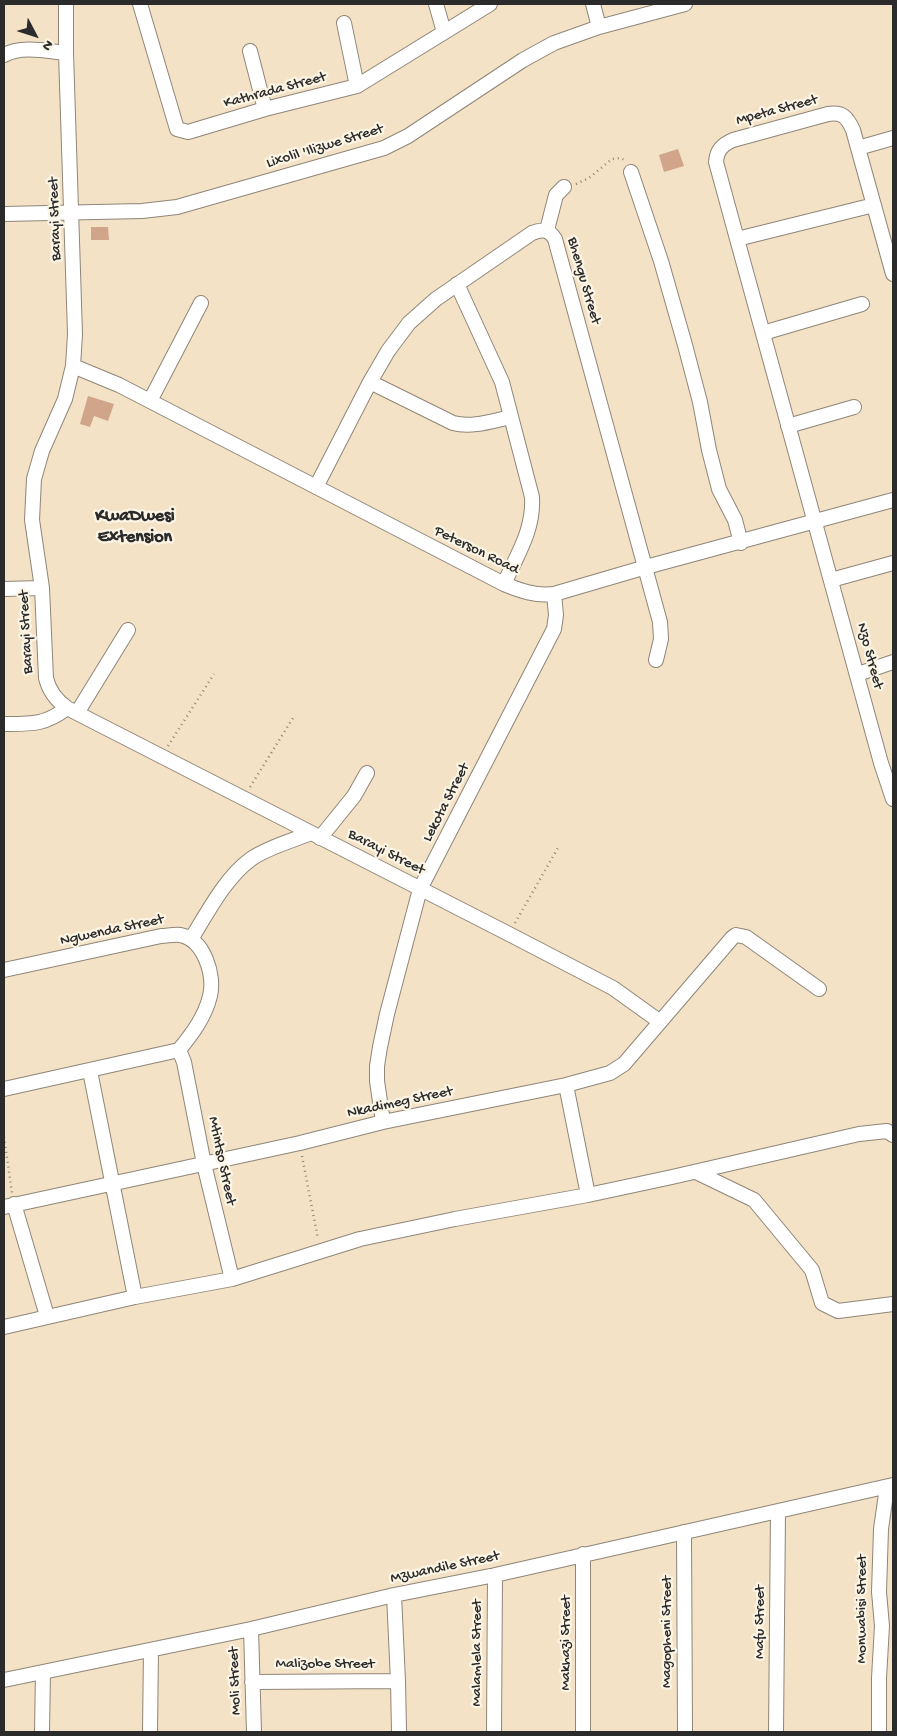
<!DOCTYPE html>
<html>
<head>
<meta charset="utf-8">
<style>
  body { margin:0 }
  #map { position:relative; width:897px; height:1736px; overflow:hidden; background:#f3e2c5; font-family:"Gochi Hand",sans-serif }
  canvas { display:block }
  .frame { position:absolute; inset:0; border:5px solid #2b2b2b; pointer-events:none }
  .north { position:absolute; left:10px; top:10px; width:50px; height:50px; -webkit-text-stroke:4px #fcf5e5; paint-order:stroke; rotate:130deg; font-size:14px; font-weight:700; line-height:20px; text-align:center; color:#2b2b2b }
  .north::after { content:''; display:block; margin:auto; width:18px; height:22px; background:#2b2b2b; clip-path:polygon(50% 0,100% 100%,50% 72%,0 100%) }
</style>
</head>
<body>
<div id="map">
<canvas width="897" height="1736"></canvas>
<div class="frame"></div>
<div class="north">N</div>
</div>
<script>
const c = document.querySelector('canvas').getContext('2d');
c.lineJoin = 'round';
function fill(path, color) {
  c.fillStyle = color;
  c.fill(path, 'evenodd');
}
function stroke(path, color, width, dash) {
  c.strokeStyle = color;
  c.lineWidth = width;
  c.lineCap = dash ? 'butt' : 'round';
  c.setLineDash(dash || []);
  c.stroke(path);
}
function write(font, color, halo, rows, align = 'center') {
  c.font = font + ' "Gochi Hand",sans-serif';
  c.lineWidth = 4.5;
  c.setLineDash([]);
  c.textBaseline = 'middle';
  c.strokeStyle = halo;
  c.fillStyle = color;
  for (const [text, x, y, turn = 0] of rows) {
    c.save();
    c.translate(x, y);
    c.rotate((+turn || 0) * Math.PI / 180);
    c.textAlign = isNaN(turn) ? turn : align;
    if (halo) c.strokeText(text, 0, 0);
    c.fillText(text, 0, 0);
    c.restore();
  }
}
fill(new Path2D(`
  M678,149L684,166L664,172L659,155Z
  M91,227H108L109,240H91Z
  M88,396L114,404L108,421L94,416L90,427L80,424Z`), '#d1a589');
const minor = new Path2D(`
  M66,4V53L75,334L73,366L65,399L42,451L34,479L32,520L42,588L46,678C49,691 56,700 67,708L509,934L613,988L659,1021
  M140,4L177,129L188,132L265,109L357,86L490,4
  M436,4L444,32
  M593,4L599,27
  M344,23L357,86
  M250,51L265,109
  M4,55C21,45 47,51 66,53
  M858,148L893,138
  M631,172L661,261L685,345L700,402L709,450L719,489L735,520L741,543
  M4,214L142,211L177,207L384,148L408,136L523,60L554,43L599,27L685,4
  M547,230L556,195L564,187
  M737,239L874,205
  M893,274L853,130C847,117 843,112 828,114L733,140C722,145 717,150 716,162L737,239L881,763L893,799
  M457,284L502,382L532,497C534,530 517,555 504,584
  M763,333L862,304
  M73,366L119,385L504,584C521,591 535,596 554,594L646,567L893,500
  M370,382L453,423C472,428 492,421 511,417
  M150,401L201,303
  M788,426L854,407
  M316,487L370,382L388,351L409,323L436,299L532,233C542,229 549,229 555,239L660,622L661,639L656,660
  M831,580L893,563
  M4,589L42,588
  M858,674L893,662
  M77,713L128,630
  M4,724C31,724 45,725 67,708
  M320,838L354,796L367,773
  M191,939C208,912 225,878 251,859C268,847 292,841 311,833
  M4,970L161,936C167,936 174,934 180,935C204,939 215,975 210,996C205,1017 192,1034 179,1050L4,1089
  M179,1050L184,1062L204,1164L232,1279
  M90,1071L135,1297
  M566,1085L588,1195
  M383,1122L377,1081V1066L380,1047L387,1014L420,889L554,629L556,615L554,594
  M696,1172L754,1200L812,1270L822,1303L838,1311L893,1304
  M14,1204L47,1316
  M4,1207L300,1143L383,1122L566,1085L610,1073L624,1064L732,938L736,935L746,937L819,989
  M4,1327L135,1297L232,1279L360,1239L455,1219L588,1195L672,1177L859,1134L887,1131L893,1135
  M684,1532L685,1732
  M583,1554V1732
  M394,1595L398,1681L399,1732
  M251,1629L254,1732
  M4,1680L251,1629L394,1595L495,1575L893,1485
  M252,1682L398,1681
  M42,1732L43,1672
  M150,1732L151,1650
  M494,1732L495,1575
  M776,1732L778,1512
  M879,1732V1678L882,1626L879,1592L881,1529L887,1487`);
stroke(minor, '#8f8678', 16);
stroke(new Path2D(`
  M576,184L589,178L612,159L621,158L624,160
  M168,746L214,674
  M250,787L293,718
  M515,923L559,846
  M4,1137L12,1193
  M302,1156L318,1239`), '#8f8678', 2.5, [1, 4]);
stroke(minor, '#fff', 14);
write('15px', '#2b2b2b', '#fcf5e5', [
  ["Kathrada Street",275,91,-15],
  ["Mpeta Street",777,111,-15],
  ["Lixolil 'Ilizwe Street",325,147,-17],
  ["Barayi Street",56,219,-92],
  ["Bhengu Street",583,281,74],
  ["Peterson Road",476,551,26],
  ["Barayi Street",27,632,-93],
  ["Nzo Street",869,656,75],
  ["Lekota Street",447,803,-63],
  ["Barayi Street",386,853,27],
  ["Ngwenda Street",112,931,-12],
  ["Nkadimeg Street",400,1103,-12],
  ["Mtintso Street",221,1161,78],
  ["Mzwandile Street",445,1568,-12],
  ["Monwabisi Street",863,1609,-90],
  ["Mafu Street",761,1622,-90],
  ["Magopheni Street",668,1632,-90],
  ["Makhazi Street",567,1643,-90],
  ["Malamlela Street",478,1653,-90],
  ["Malizobe Street",325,1665],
  ["Moli Street",236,1681,-92]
]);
write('bold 18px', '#2b2b2b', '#fcf5e5', [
  ["KwaDwesi",135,517],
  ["Extension",135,538]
]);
</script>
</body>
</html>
